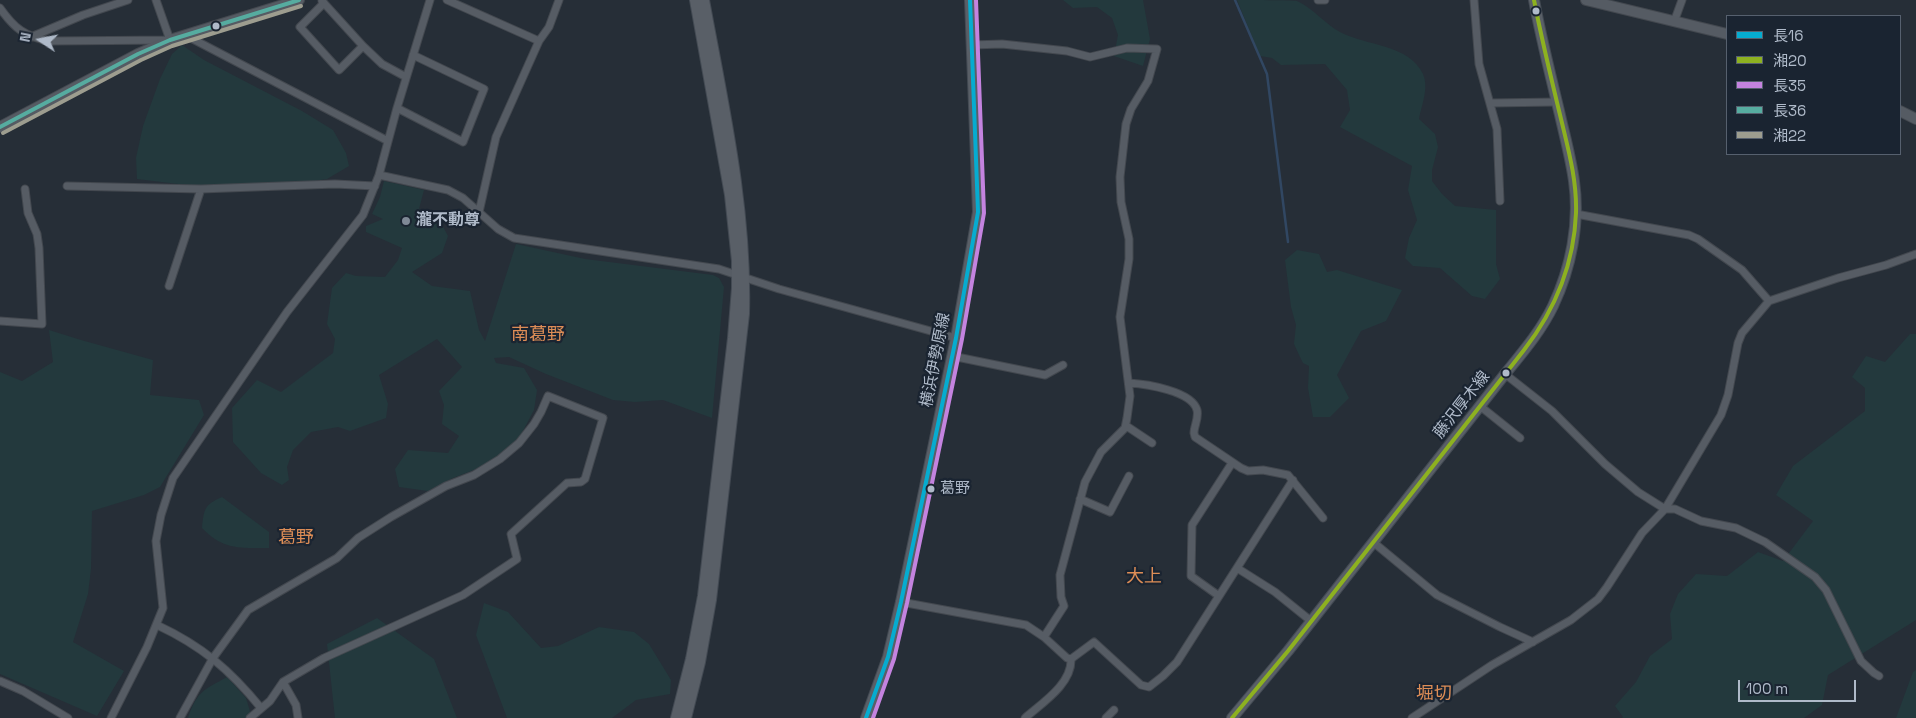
<!DOCTYPE html>
<html>
<head>
<meta charset="utf-8">
<style>
  body { margin:0 }
  #map { position:relative; width:1916px; height:718px; overflow:hidden; background:#262e37; font-family:"Space Grotesk","Noto Sans JP",sans-serif }
  canvas { display:block }
  .legend { position:absolute; left:1726px; top:15px; width:175px; height:140px; box-sizing:border-box; background:#1a2431; border:1px solid #56606e; margin:0; padding:6px 9px; list-style:none; font-size:15px; color:#afbac9 }
  .legend li { display:flex; align-items:center; gap:10px; height:25px }
  .legend b { width:25px; border:1px solid #56606e }
  .north { position:absolute; left:15px; top:15px; width:50px; height:50px; -webkit-text-stroke:4px #1a2431; paint-order:stroke; rotate:281deg; font-size:14px; font-weight:700; line-height:20px; text-align:center; color:#afbac9 }
  .north::after { content:''; display:block; margin:auto; width:18px; height:22px; background:#afbac9; clip-path:polygon(50% 0,100% 100%,50% 72%,0 100%) }
  .scale { position:absolute; left:1738px; top:680px; width:118px; height:22px; box-sizing:border-box; border:2px solid #afbac9; border-top:0; padding-left:6px; font-size:15px; line-height:18px; white-space:nowrap; color:#afbac9; -webkit-text-stroke:4px #1a2431; paint-order:stroke }
</style>
</head>
<body>
<div id="map">
<canvas width="1916" height="718"></canvas>
<ul class="legend">
<li><b style="height:6px;background:#06acd0"></b>長16</li>
<li><b style="height:6px;background:#8db120"></b>湘20</li>
<li><b style="height:6px;background:#c483df"></b>長35</li>
<li><b style="height:6px;background:#56aca0"></b>長36</li>
<li><b style="height:6px;background:#9d9d8f"></b>湘22</li>
</ul>
<div class="north">N</div>
<div class="scale">100 m</div>
</div>
<script>
const c = document.querySelector('canvas').getContext('2d');
c.lineJoin = 'round';
function fill(path, color) {
  c.fillStyle = color;
  c.fill(path, 'evenodd');
}
function stroke(path, color, width, dash) {
  c.strokeStyle = color;
  c.lineWidth = width;
  c.lineCap = dash ? 'butt' : 'round';
  c.setLineDash(dash || []);
  c.stroke(path);
}
function write(font, color, halo, rows, align = 'center') {
  c.font = font + ' "Space Grotesk","Noto Sans JP",sans-serif';
  c.lineWidth = 4.5;
  c.setLineDash([]);
  c.textBaseline = 'middle';
  c.strokeStyle = halo;
  c.fillStyle = color;
  for (const [text, x, y, turn = 0] of rows) {
    c.save();
    c.translate(x, y);
    c.rotate((+turn || 0) * Math.PI / 180);
    c.textAlign = isNaN(turn) ? turn : align;
    if (halo) c.strokeText(text, 0, 0);
    c.fillText(text, 0, 0);
    c.restore();
  }
}
fill(new Path2D(`
  M1063,0H1143L1150,39L1143,66L1114,56L1118,35L1112,18L1097,7L1073,8Z
  M1237,0C1247,0 1291,0 1297,1C1313,8 1325,24 1340,32C1366,46 1409,44 1423,74C1429,88 1422,104 1419,119L1435,134L1438,147L1432,170V181L1442,194L1455,206L1496,210V264L1500,279L1485,299L1472,296L1440,268L1413,266L1405,258L1409,238L1417,220L1408,190L1412,166L1340,127L1350,110L1347,90L1325,64L1281,65L1272,58L1260,56Z
  M182,45L204,60L302,111L333,130L346,153L349,166L327,179L262,189L233,184L203,187L137,179L136,158L143,126L160,79L172,54Z
  M384,181L424,190L419,209L436,214L448,236L442,253L412,272L432,286L470,291L479,330L485,341L516,244L585,259L713,275L719,278L724,287L712,418L663,400L635,402L613,400L546,374L509,357L494,358L496,363L524,368L537,390L534,410L515,446L487,465L453,478L428,491L399,487L395,469L408,450L448,453L459,436L442,424L444,405L439,391L462,367L437,339L379,375L388,404L386,418L350,431L338,427L311,432L293,450L287,467L289,480L282,485L261,473L233,442L232,408L257,380L281,392L333,353L335,339L327,324L332,288L346,273L356,276L385,277L398,260L402,248L366,232V226L383,219L372,214L380,197Z
  M1297,250L1319,254L1327,272L1337,270L1402,290L1386,321L1361,331L1337,375L1349,398L1330,417H1313L1308,388L1309,366L1303,363L1300,357L1294,344L1296,325L1291,307L1285,260Z
  M49,330L81,340L153,360L150,395L199,400L204,415L160,487L144,495L92,511L91,569L88,594L73,642L124,671L97,716L0,674V372L22,381L53,362Z
  M1910,334H1916V620L1828,675L1822,705L1804,718H1622L1623,717L1615,706L1636,682L1650,656L1672,639L1670,614L1678,594L1696,574L1727,576L1758,552L1783,561L1813,521L1776,495L1793,466L1865,411V388L1852,377L1866,356L1885,362Z
  M222,497L269,532V548C240,548 223,550 202,528C204,509 204,505 222,497Z
  M484,603L508,612L541,648L558,646L599,627L634,632L649,644L671,680L670,694L636,700L612,718H507L476,635Z
  M377,618L434,659L457,718H335L327,644Z
  M1916,670V718H1896L1913,672Z
  M227,677L246,698L252,718H188C197,691 204,690 227,677Z`), '#23393d');
stroke(new Path2D(`
  M1235,0L1267,74L1288,242`), '#314762', 2.5);
const street = new Path2D(`
  M447,0L539,41
  M1318,0H1325
  M1474,0L1479,64L1497,129L1500,201
  M322,1L363,46L382,64L406,77
  M324,3L300,27L339,70L363,46
  M0,8C14,28 25,37 50,41L170,40L156,0
  M1674,22L1682,0
  M185,35L388,141
  M31,37L83,15L128,0
  M972,45L1002,44L1067,51L1090,57L1127,48L1157,49L1148,81L1131,109L1126,124L1120,177L1121,202L1129,239V259L1120,317L1130,396L1127,418L1125,428L1101,452L1085,482L1060,575L1061,597L1064,606L1044,637
  M1490,103L1557,102
  M397,108L463,142L484,89L413,55
  M379,175L448,190L463,198L498,229L514,238L719,269L779,289L956,338
  M67,186L201,189L335,184L375,186
  M479,212L496,137L539,41L549,27L559,0
  M1576,214L1689,235L1698,239L1742,270L1769,301
  M169,286L201,189
  M0,321L42,324L39,248L37,234L28,213L25,189
  M952,356L1045,375L1063,365
  M1505,374L1552,411L1605,464L1638,492L1665,509H1675L1701,521L1736,528L1765,542L1815,577L1826,590L1861,661L1874,673L1879,676
  M1129,383C1146,384 1192,391 1197,410C1199,418 1194,426 1194,433L1195,437L1241,468L1248,471L1263,470L1288,475L1323,518
  M1480,406L1520,438
  M1125,428L1128,427L1152,443
  M1080,499L1110,512L1129,476
  M1373,542L1437,595L1500,627L1533,642
  M1237,568L1275,592L1311,621
  M1219,596L1191,576L1192,525L1232,463
  M901,602L1026,625L1044,637L1067,658L1071,659C1072,684 1042,703 1025,718
  M157,625C202,646 230,670 261,708
  M1071,659L1094,642L1141,685L1149,687L1163,676L1177,662L1293,480
  M0,681L23,691L68,718
  M283,682L296,705L298,718
  M111,718L147,647L163,608L156,541L161,515L173,478L287,312L363,215L379,175L397,108L430,0
  M180,718L213,658L248,610L337,558L358,538L391,517L446,486L474,475L500,459L519,443L534,424L541,412L548,396L603,418L585,479L581,482L567,483L511,534L517,559L463,595L324,658L283,682L270,701L250,718
  M1106,718L1114,710
  M1412,718L1492,665L1571,620L1598,599L1607,587L1642,533L1665,509L1721,415L1728,395L1738,343L1742,333L1769,301L1838,278L1886,265L1916,254`);
const secondary = new Path2D(`
  M1586,0L1727,34
  M1900,111L1916,119
  M0,127L138,54L170,40L299,0`);
const primary = new Path2D(`
  M676,718L691,659L703,596L733,338L737,288V261L730,195L695,0
  M686,718L700,662L711,600L744,314C747,208 723,104 704,0
  M866,718L888,657L901,602L956,338L978,212L970,0
  M1232,718L1288,651L1505,374C1522,353 1541,331 1553,306C1571,268 1580,223 1574,181C1571,159 1565,137 1560,115C1551,77 1541,38 1534,0`);
stroke(street, '#43484f', 9);
stroke(secondary, '#43484f', 12);
stroke(primary, '#434a53', 12);
stroke(street, '#565c64', 7);
stroke(secondary, '#555b63', 10);
stroke(primary, '#595f67', 10);
stroke(new Path2D(`
  M866,718L888,657L901,602L956,338L978,212L970,0`), '#06acd0', 4);
stroke(new Path2D(`
  M1232,718L1288,651L1524,350C1555,310 1574,264 1576,213C1577,182 1569,152 1562,123C1552,82 1542,41 1534,0`), '#8db120', 4);
stroke(new Path2D(`
  M873,718L894,659L907,603L962,339L984,213L976,0`), '#c483df', 4);
stroke(new Path2D(`
  M0,127L138,54L170,40L299,0`), '#56aca0', 4);
stroke(new Path2D(`
  M3,133L141,60L172,46L301,6`), '#9d9d8f', 4);
for (const [x, y, r, color] of [
  [1536,11,4.5,"#afbac9"],
  [216,26,4.5,"#afbac9"],
  [406,221,5,"#7f8996"],
  [1506,373,4.5,"#afbac9"],
  [931,489,4.5,"#afbac9"]
]) {
  const dot = new Path2D();
  dot.arc(x, y, r, 0, 2 * Math.PI);
  c.fillStyle = color;
  c.fill(dot);
  stroke(dot, '#1a2431', 2);
}
write('15px', '#afbac9', '#1a2431', [
  ["葛野",940,489]
], 'left');
write('bold 16px', '#afbac9', '#1a2431', [
  ["瀧不動尊",416,221]
], 'left');
write('16px', '#afbac9', '#1a2431', [
  ["横浜伊勢原線",936,360,-79],
  ["藤沢厚木線",1462,405,-52]
]);
write('18px', '#dd8d56', '#1a2431', [
  ["南葛野",538,335],
  ["葛野",296,538],
  ["大上",1144,577],
  ["堀切",1434,694]
]);
</script>
</body>
</html>
